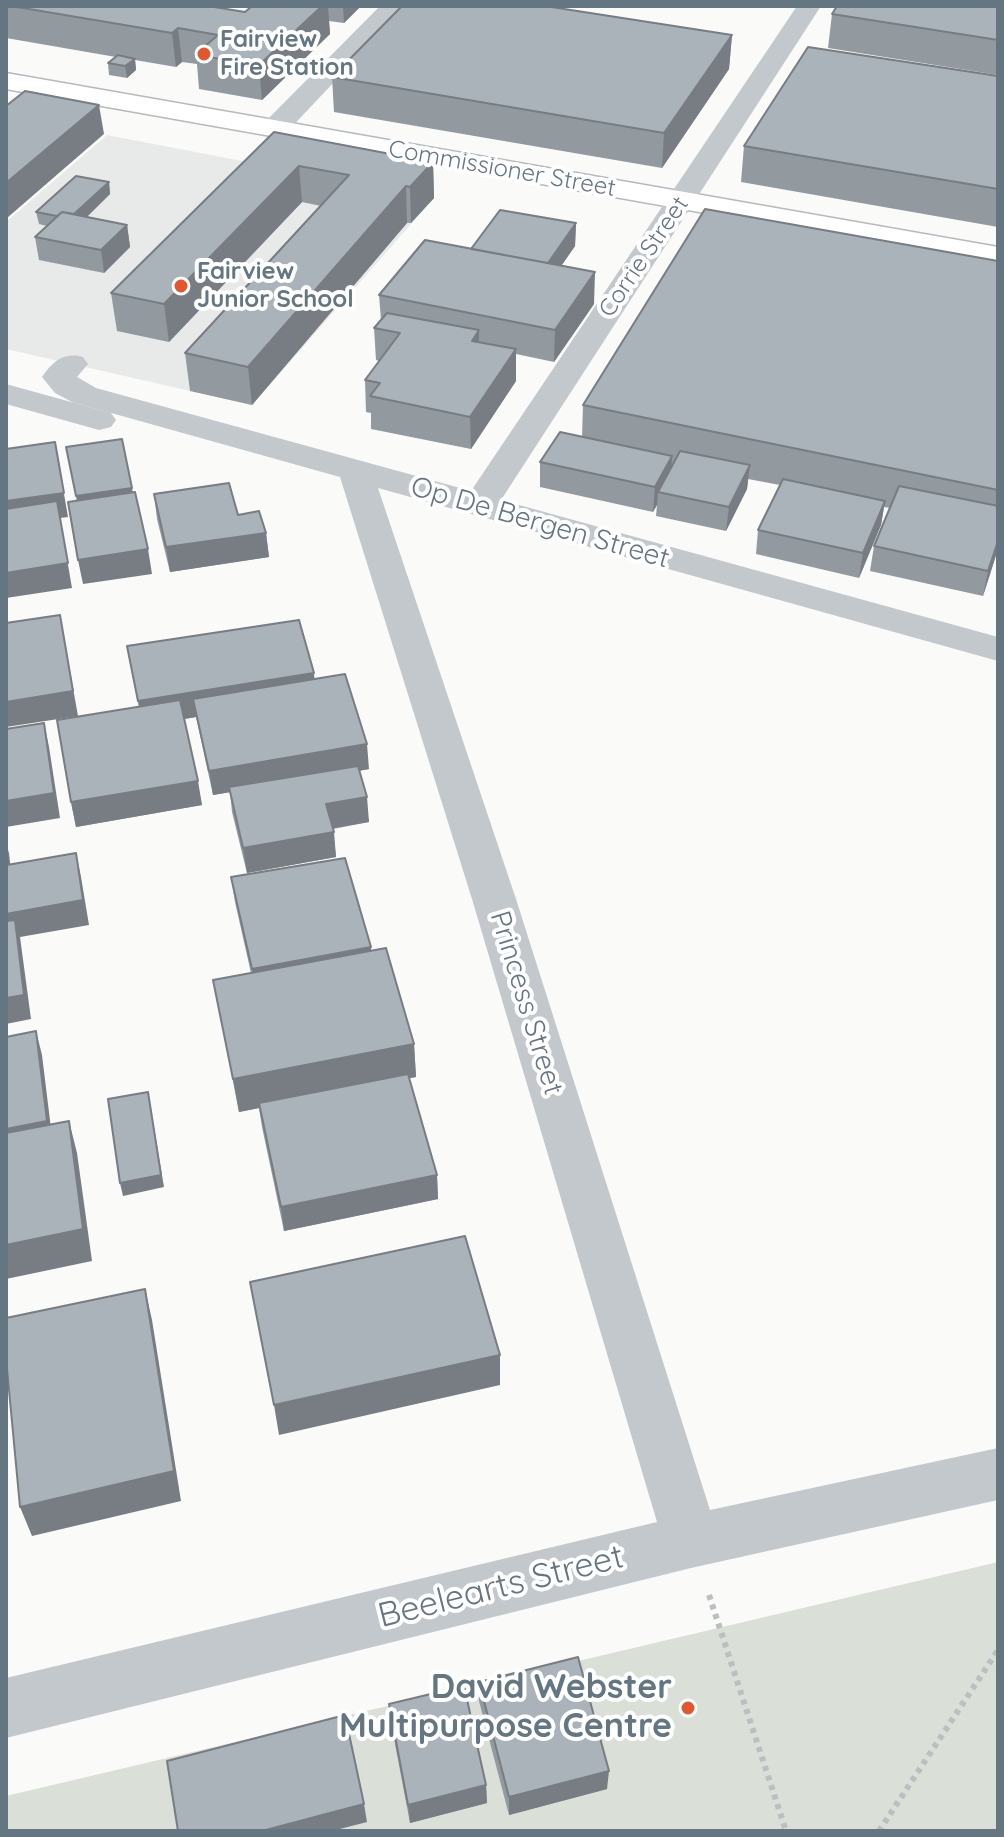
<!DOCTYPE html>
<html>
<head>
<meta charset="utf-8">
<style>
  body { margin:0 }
  #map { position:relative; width:1004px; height:1837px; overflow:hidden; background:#fafaf8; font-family:Quicksand,sans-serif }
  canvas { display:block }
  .frame { position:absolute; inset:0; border:8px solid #657683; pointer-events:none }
</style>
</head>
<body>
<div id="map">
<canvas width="1004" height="1837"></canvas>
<div class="frame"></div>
</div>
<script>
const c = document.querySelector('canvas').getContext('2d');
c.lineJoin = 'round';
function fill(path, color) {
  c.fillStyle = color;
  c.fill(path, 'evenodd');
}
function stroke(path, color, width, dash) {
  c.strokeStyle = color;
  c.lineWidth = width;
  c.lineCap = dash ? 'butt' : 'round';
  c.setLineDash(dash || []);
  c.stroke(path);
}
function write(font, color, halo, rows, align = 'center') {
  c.font = font + ' Quicksand,sans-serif';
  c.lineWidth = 8;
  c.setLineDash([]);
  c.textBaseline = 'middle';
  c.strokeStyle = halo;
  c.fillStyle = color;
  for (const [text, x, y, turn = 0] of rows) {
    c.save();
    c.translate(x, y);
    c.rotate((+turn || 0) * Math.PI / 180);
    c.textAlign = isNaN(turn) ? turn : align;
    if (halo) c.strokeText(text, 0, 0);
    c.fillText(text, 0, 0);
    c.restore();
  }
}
fill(new Path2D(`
  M107,135L434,198L252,405L6,349V222Z`), '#e8e9e9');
fill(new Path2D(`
  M998,1562V1831H6V1796Z`), '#dadfd7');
const major = new Path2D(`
  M6,73L998,247V265L6,89Z`);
stroke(major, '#b5babe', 3);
stroke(new Path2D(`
  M709,1595L786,1831
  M879,1831L998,1650`), '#bbbfc2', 6, [5, 5]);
fill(new Path2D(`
  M380,6H406L285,134H265L261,128L265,122Z
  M797,6H821L501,500L998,637V661L378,488L516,899L710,1510L998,1448V1500L691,1568L6,1738V1678L657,1522L472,899L340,477L72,402L55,393L42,377C53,361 64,352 83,357L88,364L77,377L96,388L471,491Z
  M6,384L111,413L116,420L111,427L99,430L6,404Z`), '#c3c8cc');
fill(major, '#fff');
fill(new Path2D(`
  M6,6H216V7L245,12L250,8L237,6H361L344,23L329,21L330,34L262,100L199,89L197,64L182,62L176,67L135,60L136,70L127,78L109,75L108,63L116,57L6,38Z
  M998,6V75L828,48L832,14Z
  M732,35L729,69L662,168L334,112L332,77Z
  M998,76V227L741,182L744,146Z
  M274,132L433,162L434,198L411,223H407L252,405L190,391L185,353L321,206L302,202L169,342L117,331L111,293Z
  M109,182L110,194L87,217L127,225L130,247L104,273L39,260L35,237L47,226L39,224L36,212Z
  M576,223L575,246L561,266L594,304L554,362L516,354V381L471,449L371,429V413L366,412L365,380L379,361L376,360L374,328L381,320L379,295L471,249Z
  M998,261V549L983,596L870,571L874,546L890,508L884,507L881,525L859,578L756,554L758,530L780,485L748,479L747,489L726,531L656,516L657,505L653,512L540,487V462L582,437L583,405Z
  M154,494L238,515L266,533L269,557L170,572L157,519Z
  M127,646L314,673V679L369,769L359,771L369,822L333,829L336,857L247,873L232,812L230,792L213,795L196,717L184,719L202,805L76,827L71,802L139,707Z
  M231,877L371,951L414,1044L416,1077L409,1078L437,1175L438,1199L284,1231L262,1127L259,1108L239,1112L213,980L251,973L235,902Z
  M479,1682L607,1789L509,1815L479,1701Z
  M389,1704L486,1785L487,1803L410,1823L391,1723Z`), '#929a9f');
fill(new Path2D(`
  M322,6H328L330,34L262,100L259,65Z
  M343,6H361L344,23Z
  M178,28L182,62L176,67L172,33Z
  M732,35L729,69L662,168L664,133Z
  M135,59L136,70L127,78L125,66Z
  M99,105L104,134L7,218L6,183Z
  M433,162L434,198L411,223L410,187Z
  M299,166L302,202L169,342L164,304Z
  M109,182L110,194L72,231L70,218Z
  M406,186L407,223L252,405L248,367Z
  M576,223L575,246L544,291V268Z
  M127,225L130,247L104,273L101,250Z
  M595,272L594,304L554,362L555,330Z
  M479,330V362L472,341Z
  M516,349V381L471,449L470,417Z
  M55,442L68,517L60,518L72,588L6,598V501Z
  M672,456L671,480L658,492L657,505L653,512L655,487Z
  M750,465L747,489L726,531L729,507Z
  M132,488L136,512L80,520L76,496Z
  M885,501L881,525L859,578L863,553Z
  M266,533L269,557L170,572L166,547Z
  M998,541V549L983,596L988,571Z
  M148,549L152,574L83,584L78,560Z
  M60,615L78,716L6,727V702Z
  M314,673L316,698L193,699L196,717L143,726L138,701Z
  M44,723L49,747L60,818L6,827V801Z
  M367,744L369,769L213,795L209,771Z
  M198,781L202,805L76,827L71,802Z
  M367,797L369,822L328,829L326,804Z
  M334,832L336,857L247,873L243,848Z
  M6,843L9,853L13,889L7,865Z
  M76,853L81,877L89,925L20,937L31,1019L6,1024V914Z
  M371,947L372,971L255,993L252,969Z
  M36,1031L42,1055L53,1145L6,1155V1129Z
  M414,1044L416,1077L239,1112L233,1079Z
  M148,1092L164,1187L123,1196L120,1183Z
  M69,1121L77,1153L92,1261L6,1279V1245Z
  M437,1175L438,1199L284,1231L281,1207Z
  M145,1289L152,1320L181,1501L32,1536L20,1507Z
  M500,1355V1385L279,1435L274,1405Z
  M609,1771L607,1789L509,1815V1797Z
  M486,1785L487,1803L410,1823L408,1805Z
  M364,1804L367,1822L332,1831H262Z`), '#777d82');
const building = new Path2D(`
  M11,6H208L245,12L252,6H322L259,65L195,55L218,35L178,28L172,33Z
  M402,6H545L732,35L664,133L332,77Z
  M837,6H998V40L832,14Z
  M808,47L998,76V189L744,146Z
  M118,55L135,59L125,66L108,63Z
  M25,91L99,105L6,183V106Z
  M274,132L433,162L410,187L406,186L248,367L185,353L349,175L299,166L164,304L111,293Z
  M76,176L109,182L74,214L62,212L57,216L36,212Z
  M705,209L998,261V490L583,405Z
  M500,210L576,223L548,263L471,249Z
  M62,212L127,225L101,250L35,237Z
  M425,240L595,272L555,330L379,295Z
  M387,313L479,330L472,341L516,349L470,417L370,396L380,383L365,380L400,333L374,328Z
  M560,432L672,456L655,487L540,462Z
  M122,439L132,488L76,496L66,447Z
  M55,442L64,493L6,501V449Z
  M680,451L750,465L729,507L658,492Z
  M783,479L885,501L863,553L758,530Z
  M229,483L238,515L259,511L266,533L166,547L154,494Z
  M899,486L998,506V541L988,571L874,546Z
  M135,492L148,549L78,560L68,502Z
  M57,501L68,563L6,573V509Z
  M60,615L73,691L6,702V623Z
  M299,620L314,673L138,701L127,646Z
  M345,674L367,744L209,771L193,699Z
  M180,700L198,781L71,802L57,720Z
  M44,723L54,793L6,801V729Z
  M358,766L367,797L326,804L334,832L243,848L229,787Z
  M76,853L83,900L6,914V858L7,865Z
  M345,858L371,947L252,969L231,877Z
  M15,920L24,995L6,998V921Z
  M386,948L414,1044L233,1079L213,980Z
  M36,1031L47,1121L6,1129V1037Z
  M408,1074L437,1175L281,1207L259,1103Z
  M148,1092L161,1175L120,1183L108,1099Z
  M69,1121L83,1229L6,1245V1133Z
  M465,1236L500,1355L274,1405L250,1282Z
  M145,1289L174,1471L20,1507L6,1358V1318Z
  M578,1657L609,1771L509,1797L479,1682Z
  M464,1686L486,1785L408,1805L389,1704Z
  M345,1715L364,1804L262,1831H178L167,1761Z`);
fill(building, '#aab3b9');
stroke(building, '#777d82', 2);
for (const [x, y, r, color] of [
  [204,54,8,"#e4572e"],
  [181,286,8,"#e4572e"],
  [688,1708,8,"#e4572e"]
]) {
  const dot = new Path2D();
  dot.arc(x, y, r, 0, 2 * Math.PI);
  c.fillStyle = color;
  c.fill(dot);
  stroke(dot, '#fff', 3);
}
write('bold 24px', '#657683', '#fff', [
  ["Fairview",220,40],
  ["Fire Station",220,68],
  ["Fairview",197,272],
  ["Junior School",197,300]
], 'left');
write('24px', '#657683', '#fff', [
  ["Commissioner Street",502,169,10],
  ["Corrie Street",644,257,-56]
]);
write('28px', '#657683', '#fff', [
  ["Op De Bergen Street",540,523,16],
  ["Princess Street",526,1003,73]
]);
write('34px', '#657683', '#fff', [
  ["Beelearts Street",501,1587,-14]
]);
write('bold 34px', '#657683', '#fff', [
  ["David Webster",672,1688],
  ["Multipurpose Centre",672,1727]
], 'right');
</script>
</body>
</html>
